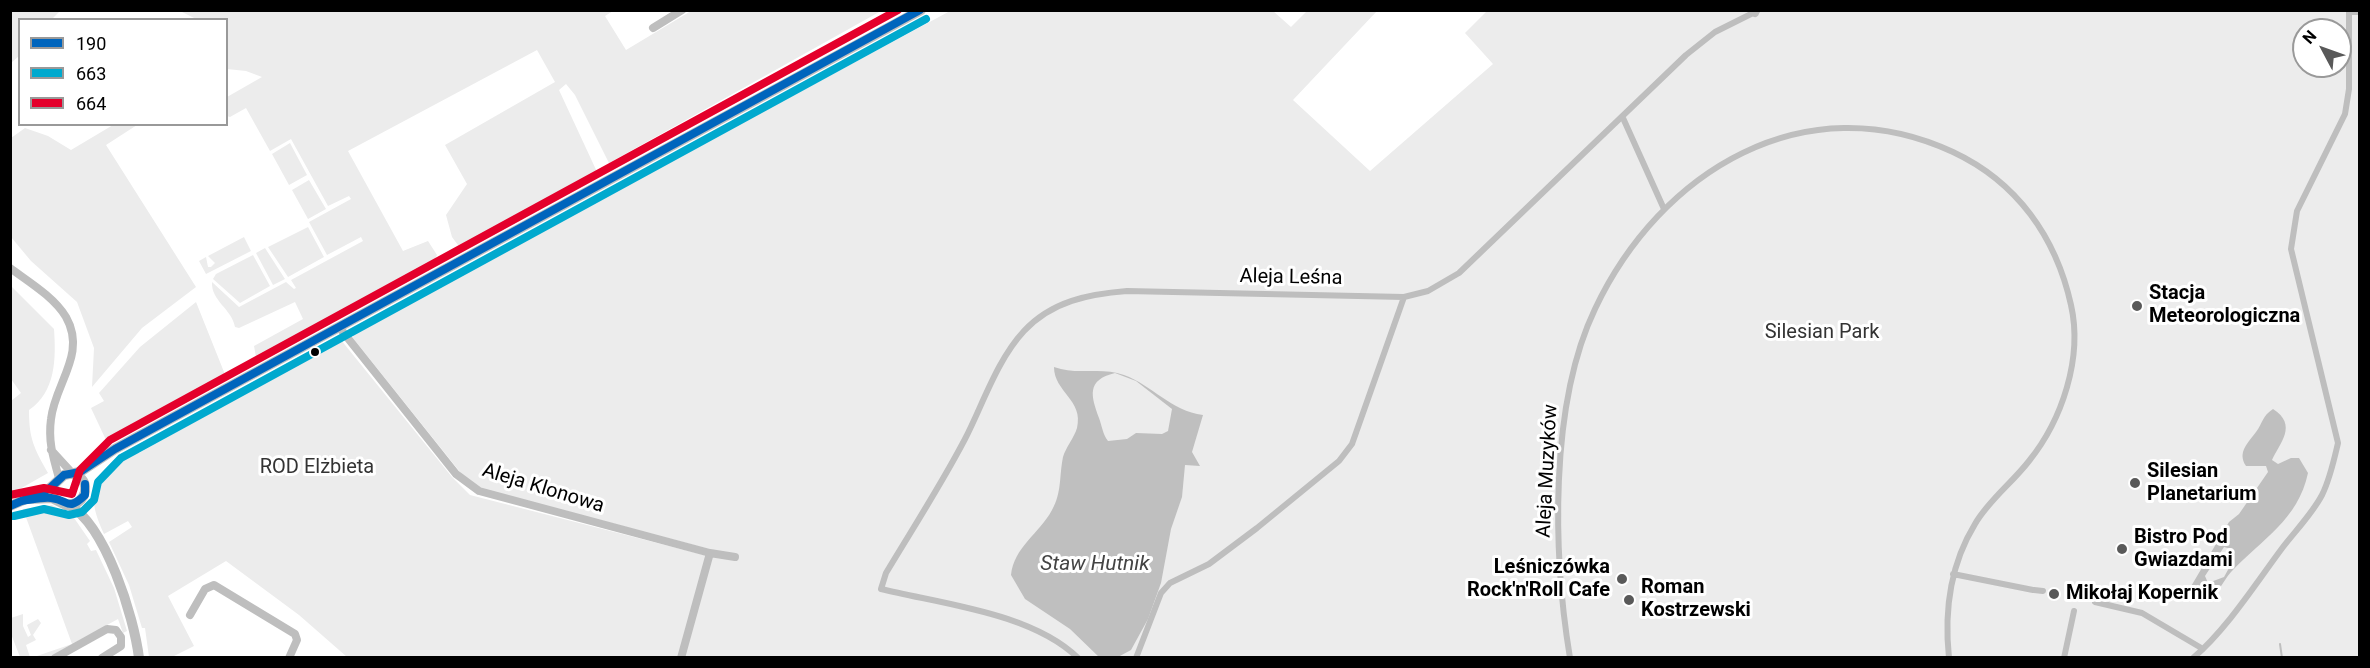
<!DOCTYPE html>
<html>
<head>
<meta charset="utf-8">
<style>
  body { margin:0 }
  #map { position:relative; width:2370px; height:668px; overflow:hidden; background:#fff; font-family:Roboto,sans-serif }
  canvas { display:block }
  .frame { position:absolute; inset:0; border:12px solid #000; pointer-events:none }
  .legend { position:absolute; left:18px; top:18px; width:210px; height:108px; box-sizing:border-box; background:#fff; border:2px solid #999; margin:0; padding:8px 10px; list-style:none; font-size:18px; color:#000 }
  .legend li { display:flex; align-items:center; gap:12px; height:30px }
  .legend b { width:30px; border:2px solid #999 }
  .north { position:absolute; left:2292px; top:18px; width:60px; height:60px; box-sizing:border-box; background:#fff; border:2px solid #999; border-radius:50%; rotate:311deg; font-size:16px; font-weight:700; line-height:24px; text-align:center; color:#000 }
  .north::after { content:''; display:block; margin:auto; width:21px; height:27px; background:#595959; clip-path:polygon(50% 0,100% 100%,50% 72%,0 100%) }
</style>
</head>
<body>
<div id="map">
<canvas width="2370" height="668"></canvas>
<div class="frame"></div>
<ul class="legend">
<li><b style="height:8px;background:#0065bd"></b>190</li>
<li><b style="height:8px;background:#00a9ce"></b>663</li>
<li><b style="height:8px;background:#e4002b"></b>664</li>
</ul>
<div class="north">N</div>
</div>
<script>
const c = document.querySelector('canvas').getContext('2d');
c.lineJoin = 'round';
function fill(path, color) {
  c.fillStyle = color;
  c.fill(path, 'evenodd');
}
function stroke(path, color, width, dash) {
  c.strokeStyle = color;
  c.lineWidth = width;
  c.lineCap = dash ? 'butt' : 'round';
  c.setLineDash(dash || []);
  c.stroke(path);
}
function write(font, color, halo, rows, align = 'center') {
  c.font = font + ' Roboto,sans-serif';
  c.lineWidth = 6;
  c.setLineDash([]);
  c.textBaseline = 'middle';
  c.strokeStyle = halo;
  c.fillStyle = color;
  for (const [text, x, y, turn = 0] of rows) {
    c.save();
    c.translate(x, y);
    c.rotate((+turn || 0) * Math.PI / 180);
    c.textAlign = isNaN(turn) ? turn : align;
    if (halo) c.strokeText(text, 0, 0);
    c.fillText(text, 0, 0);
    c.restore();
  }
}
fill(new Path2D(`
  M11,10L60,11L52,19L20,20L19,56L11,63Z
  M1744,10L1752,16L1759,10L2359,11V657H683L713,550L480,488L464,477L353,338L354,332L950,11H1273L1291,27L1307,11H1377L1293,100L1370,171L1493,64L1465,33L1487,11ZM2304,30H2340V66H2304Z
  M180,11H613L605,16L626,50L691,11H881L609,163L575,95L566,84L559,90L598,174L461,249L452,237L446,215L467,184L445,145L555,82L537,50L348,151L403,251L428,241L437,255L435,259L256,357L254,346L303,319L295,302L239,328L235,327C232,309 211,301 212,282L239,307L286,282L294,289L296,288L291,280L363,241L361,237L327,255L309,222L351,199L349,196L328,206L291,139L270,151L246,108L230,117L227,116V97L262,77L246,71L227,69L226,20L196,19Z
  M113,125H137L106,145L196,287L142,328L92,387L94,348L77,302L31,261L11,237V138L25,128L48,136L71,150Z
  M290,143L307,175L289,185L272,154Z
  M309,180L326,209L308,219L292,190Z
  M308,227L324,257L288,277L268,247Z
  M244,237L251,251L206,274L199,261L206,257L208,267H211L215,263L208,256Z
  M265,248L285,279L273,285L256,253Z
  M253,255L270,286L240,303L213,279L216,274Z
  M11,286L54,329C56,358 56,392 29,410C29,439 34,448 48,473L11,494V401L21,393L11,379Z
  M196,302L226,377L106,440L91,408L104,401L99,393L140,347Z
  M341,340L452,477L470,495L708,556L679,657H347L299,615L226,561L168,596L194,646L172,657H149L145,628H142L129,585L109,542L132,527L128,521L104,534C95,514 87,494 103,475L101,473L114,460L137,447L139,453Z
  M52,505L72,515L90,541L87,544L91,551L96,550L114,588L127,631L123,633L118,619L49,657H34L72,644L23,509Z
  M23,614V626L28,637L31,635L27,625L38,619L41,623L33,635L36,640L26,645L30,657H20L11,634V618Z`), '#ececec');
fill(new Path2D(`
  M1054,367C1078,376 1100,366 1124,375C1152,385 1171,411 1203,415L1192,452L1200,466L1185,465L1182,497L1171,529L1161,583L1148,619L1131,650L1118,657H1099L1070,629L1025,599L1011,575C1014,547 1039,534 1052,510C1062,492 1059,477 1063,457C1066,447 1074,438 1077,428C1084,400 1054,392 1054,367ZM1115,373L1136,381L1172,409L1168,431L1162,434L1136,433L1127,439L1108,441C1103,435 1102,426 1099,418C1091,396 1086,380 1115,373Z
  M2273,409C2298,425 2280,443 2272,460L2278,464L2291,458H2299L2308,473C2298,520 2262,539 2231,572C2222,582 2217,599 2202,601C2198,602 2194,599 2190,598V588L2229,522L2239,514L2268,472L2266,466H2246C2237,452 2248,443 2256,432C2263,423 2262,416 2273,409ZM2224,547L2231,549L2229,568L2224,577L2208,583L2205,576Z`), '#bfbfbf');
stroke(new Path2D(`
  M2280,644L2282,658`), '#bfbfbf', 2);
stroke(new Path2D(`
  M2349,12H2360
  M1623,118L1664,209
  M1953,574L2033,590
  M2034,590L2043,591
  M2095,602L2142,613L2203,649
  M1078,658C1032,613 942,604 881,589L886,573C913,528 941,485 965,439C983,404 997,360 1024,331C1052,301 1089,294 1127,291L1404,297L1428,291L1459,273L1686,55L1715,32L1757,11
  M1136,658L1161,593L1170,583L1209,564L1257,528L1339,461L1352,444L1404,297
  M1570,658C1553,555 1549,405 1595,309C1660,171 1805,83 1953,152C2017,182 2056,237 2071,305C2083,358 2062,420 2029,461C2012,483 1989,500 1975,524C1950,565 1944,611 1949,658
  M2064,658L2074,611
  M2193,658C2227,629 2256,583 2283,547C2296,530 2312,514 2322,495C2330,479 2334,460 2338,443L2291,249L2297,211L2345,114L2349,89V10`), '#bebebe', 6);
stroke(new Path2D(`
  M1751,10L1755,13
  M653,28L682,10
  M10,268C29,282 54,297 66,317C87,354 55,383 51,419C48,441 53,457 59,478
  M339,327L456,474L479,491L710,553L735,557
  M51,450L73,474
  M190,615L205,589L214,585L295,634L297,640L289,658
  M55,658L107,629L116,630L121,637V646L102,658
  M681,658L710,553`), '#bebebe', 8);
stroke(new Path2D(`
  M29,499L52,498L66,505L77,503C89,494 88,479 73,474
  M69,505C106,526 134,617 139,658
  M10,506L49,489L64,475L80,472L115,449L921,10`), '#bebebe', 10);
stroke(new Path2D(`
  M22,501C31,500 42,497 51,498C70,500 67,512 85,495V484
  M10,506L49,489L64,475L80,472L115,449L920,10`), '#0065bd', 8);
stroke(new Path2D(`
  M14,516L44,509L69,515L82,512L94,500L98,482L121,458L926,19`), '#00a9ce', 8);
stroke(new Path2D(`
  M10,495L44,488L72,494L80,470L110,440L898,10`), '#e4002b', 8);
for (const [x, y, r, color] of [
  [2137,306,6,"#595959"],
  [315,352,5,"#000"],
  [2135,483,6,"#595959"],
  [2122,549,6,"#595959"],
  [1622,579,6,"#595959"],
  [2054,594,6,"#595959"],
  [1629,600,6,"#595959"]
]) {
  const dot = new Path2D();
  dot.arc(x, y, r, 0, 2 * Math.PI);
  c.fillStyle = color;
  c.fill(dot);
  stroke(dot, '#fff', 2);
}
write('20px', '#000', '#fff', [
  ["Aleja Leśna",1291,278,1],
  ["Aleja Muzyków",1548,471,-87],
  ["Aleja Klonowa",543,489,17]
]);
write('bold 20px', '#000', '#fff', [
  ["Stacja",2149,294],
  ["Meteorologiczna",2149,317],
  ["Silesian",2147,472],
  ["Planetarium",2147,495],
  ["Bistro Pod",2134,538],
  ["Gwiazdami",2134,561],
  ["Leśniczówka",1610,568,"right"],
  ["Rock'n'Roll Cafe",1610,591,"right"],
  ["Roman",1641,588],
  ["Kostrzewski",1641,611],
  ["Mikołaj Kopernik",2066,594]
], 'left');
write('20px', '#333', '#fff', [
  ["Silesian Park",1822,333],
  ["ROD Elżbieta",317,468]
]);
write('italic 21px', '#444', '#fff', [
  ["Staw Hutnik",1095,565]
]);
</script>
</body>
</html>
